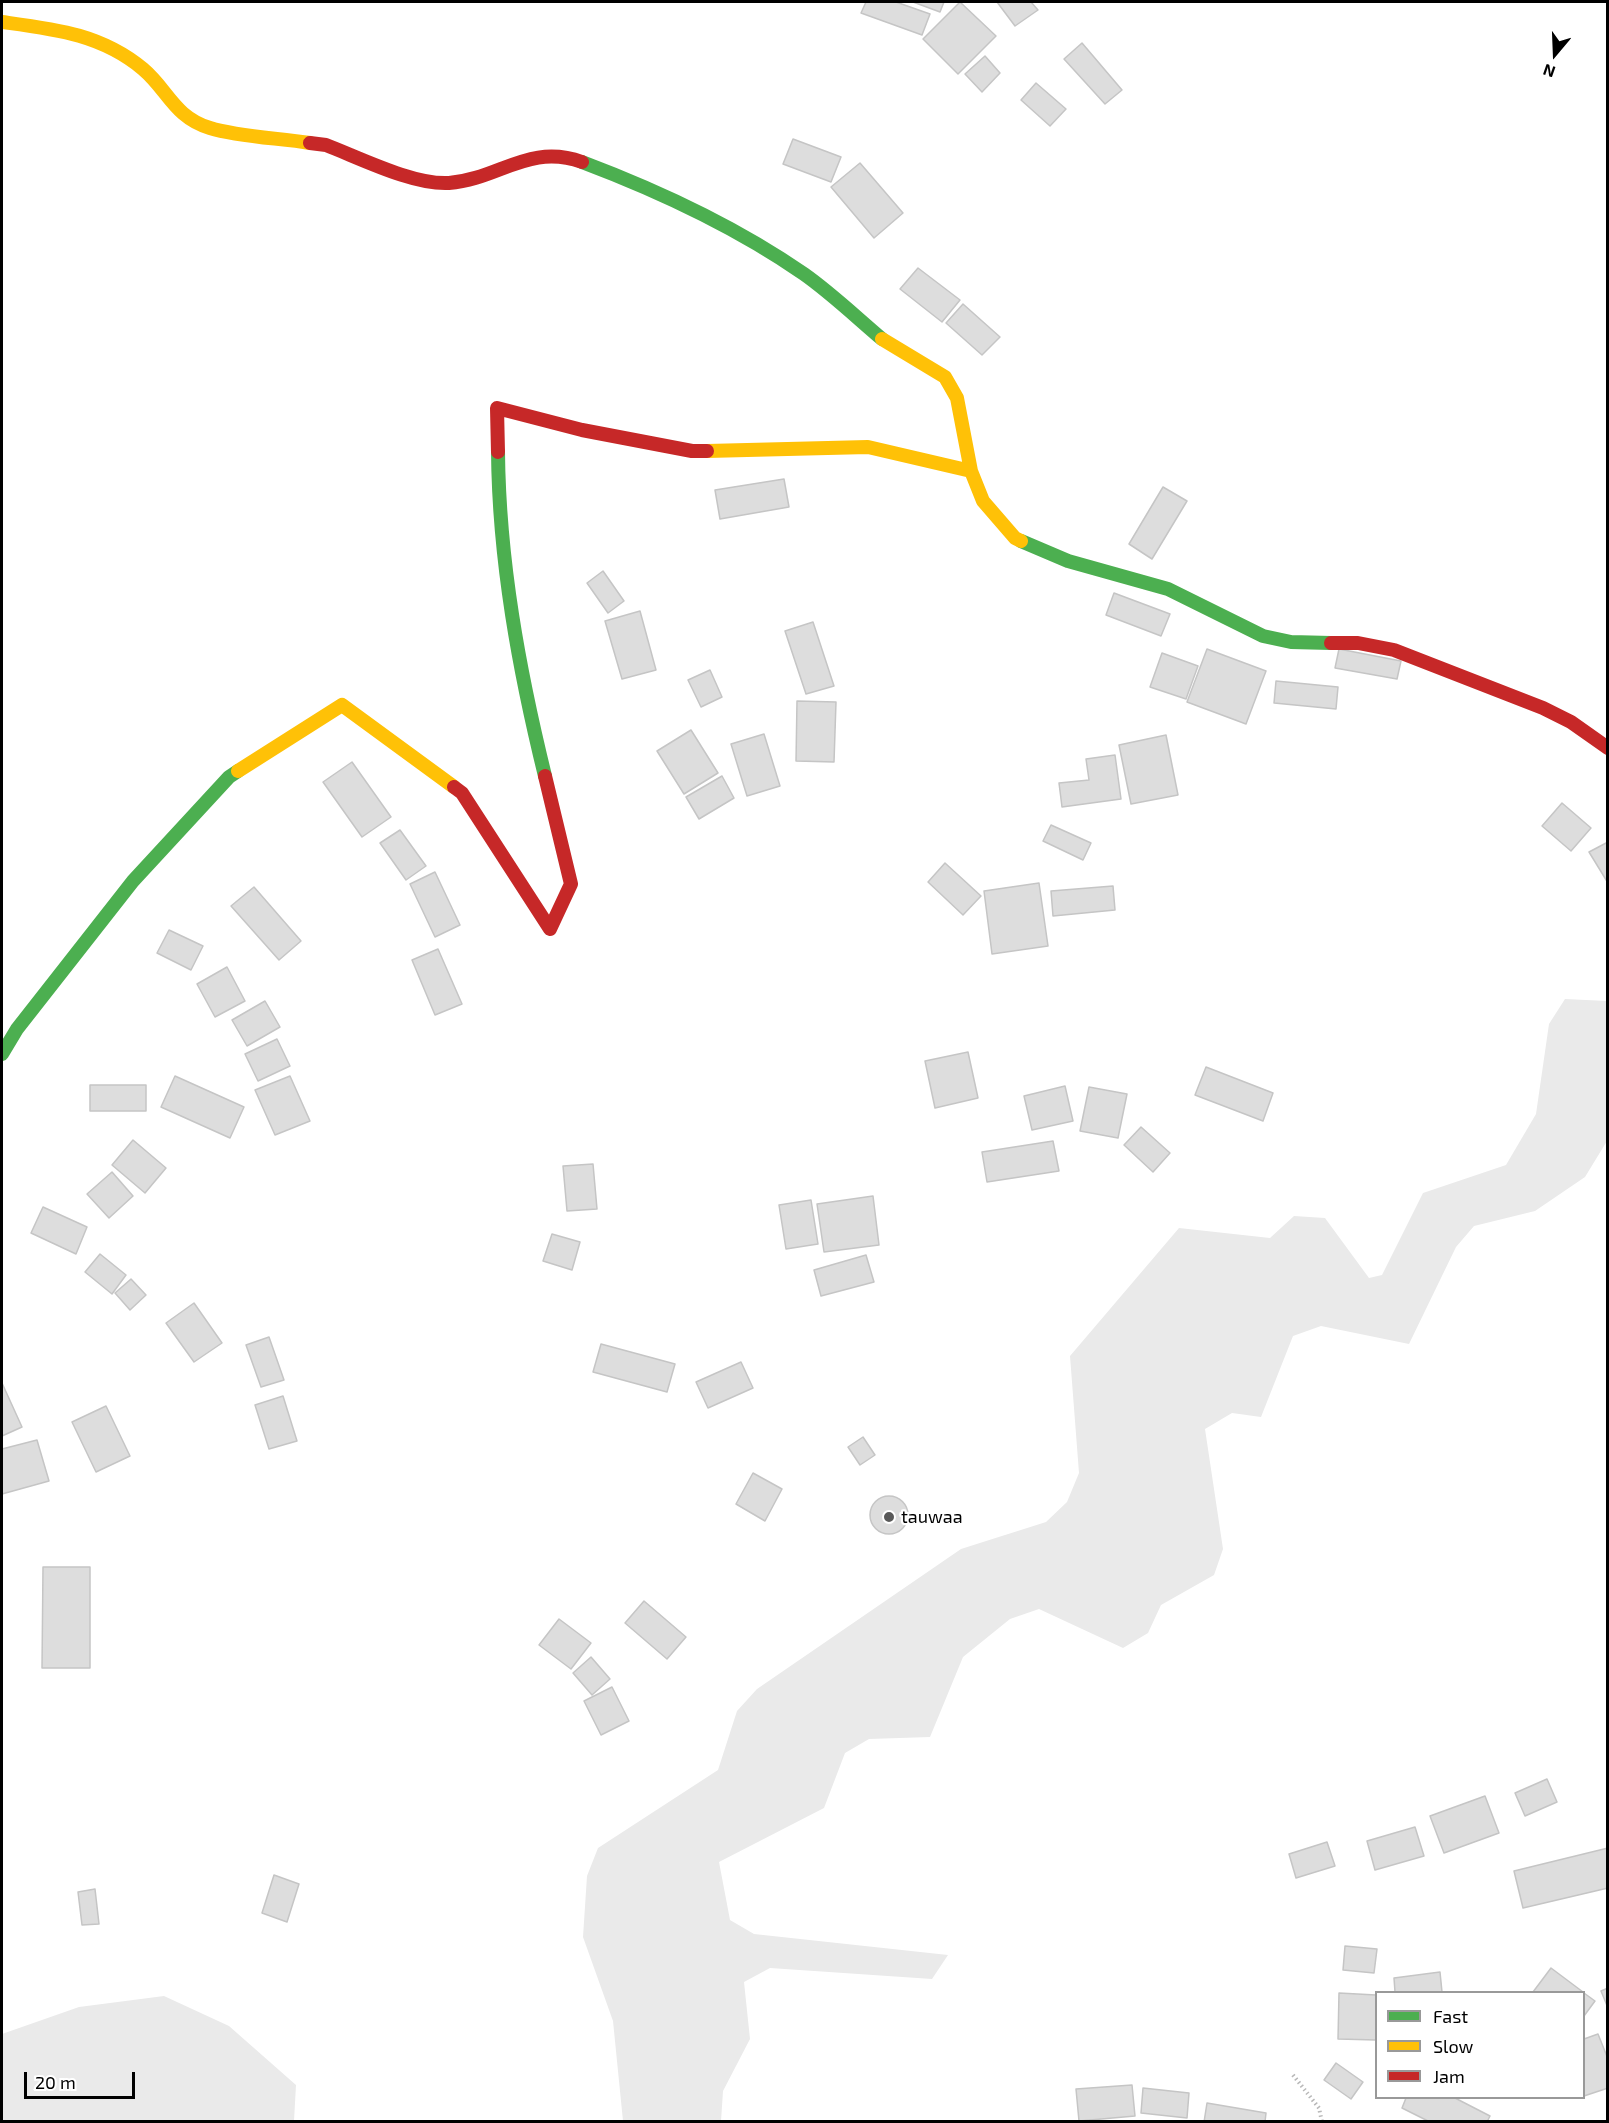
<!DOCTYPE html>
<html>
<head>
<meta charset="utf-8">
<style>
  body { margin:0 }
  #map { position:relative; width:1609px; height:2123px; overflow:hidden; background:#fff; font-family:"Exo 2",sans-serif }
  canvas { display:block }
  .frame { position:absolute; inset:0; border:3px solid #000; pointer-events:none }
  .legend { position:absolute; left:1375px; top:1991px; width:210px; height:108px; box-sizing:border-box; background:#fff; border:2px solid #999; margin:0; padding:8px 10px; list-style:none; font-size:18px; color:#000 }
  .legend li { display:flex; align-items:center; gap:12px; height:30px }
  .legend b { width:30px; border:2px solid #999 }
  .north { position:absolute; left:1525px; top:24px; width:60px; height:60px; -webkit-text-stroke:4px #fff; paint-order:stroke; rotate:199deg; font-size:16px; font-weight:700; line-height:24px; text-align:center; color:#000 }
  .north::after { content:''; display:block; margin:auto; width:21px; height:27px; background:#000; clip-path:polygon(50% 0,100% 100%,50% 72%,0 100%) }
  .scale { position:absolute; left:24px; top:2072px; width:111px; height:27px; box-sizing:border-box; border:3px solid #000; border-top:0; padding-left:8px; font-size:18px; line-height:21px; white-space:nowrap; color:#000; -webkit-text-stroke:4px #fff; paint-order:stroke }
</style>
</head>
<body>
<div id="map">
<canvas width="1609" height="2123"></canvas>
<div class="frame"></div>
<ul class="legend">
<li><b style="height:8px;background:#4caf50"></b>Fast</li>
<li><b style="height:8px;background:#ffc107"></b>Slow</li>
<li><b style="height:8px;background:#c62828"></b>Jam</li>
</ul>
<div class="north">N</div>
<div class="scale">20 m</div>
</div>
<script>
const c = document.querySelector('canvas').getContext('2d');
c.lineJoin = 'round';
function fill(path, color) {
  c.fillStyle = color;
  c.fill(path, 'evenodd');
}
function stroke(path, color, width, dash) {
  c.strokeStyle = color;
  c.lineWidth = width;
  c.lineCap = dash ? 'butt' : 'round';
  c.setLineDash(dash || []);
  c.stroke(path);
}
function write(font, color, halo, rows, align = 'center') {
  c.font = font + ' "Exo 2",sans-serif';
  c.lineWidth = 4.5;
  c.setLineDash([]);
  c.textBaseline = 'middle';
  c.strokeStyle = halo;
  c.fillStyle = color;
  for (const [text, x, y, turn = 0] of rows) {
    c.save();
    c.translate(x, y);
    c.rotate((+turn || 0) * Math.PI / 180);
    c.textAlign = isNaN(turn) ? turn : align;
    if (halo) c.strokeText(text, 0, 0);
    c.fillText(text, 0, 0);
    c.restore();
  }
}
fill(new Path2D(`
  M1565,999L1607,1001V1141L1585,1177L1535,1211L1474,1226L1456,1247L1409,1344L1321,1326L1293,1336L1261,1417L1232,1413L1205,1429L1223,1549L1214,1575L1161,1605L1148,1633L1123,1648L1039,1609L1010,1619L963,1657L930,1737L869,1739L845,1753L824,1808L719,1862L730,1920L754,1934L948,1955L932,1979L770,1968L744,1982L750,2039L723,2091L721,2121H623L613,2021L583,1937L587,1876L598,1848L718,1770L737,1711L757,1689L961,1549L1046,1522L1067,1502L1079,1473L1070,1356L1179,1228L1270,1238L1294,1216L1325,1218L1369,1278L1382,1275L1423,1193L1506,1165L1536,1114L1549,1024Z
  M164,1996L229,2026L296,2085L294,2121H2V2034L79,2007Z`), '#eaeaea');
const building = new Path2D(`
  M866,2H896L930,14L922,35L861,13Z
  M913,2H944L940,12Z
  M960,2L996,36L958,74L923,39Z
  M997,2H1031L1038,10L1015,26Z
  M1082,43L1122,90L1105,104L1064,59Z
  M985,56L1000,73L982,92L965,74Z
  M1036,83L1066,109L1050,126L1021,100Z
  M793,139L841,157L831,182L783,164Z
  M860,163L903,213L874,238L831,187Z
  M918,268L960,300L942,322L900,289Z
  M963,304L1000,337L982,355L946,323Z
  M784,479L789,507L720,519L715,490Z
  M1163,487L1187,501L1152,559L1129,544Z
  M603,571L624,601L608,613L587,583Z
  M1114,593L1170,614L1161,636L1106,615Z
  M640,611L656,670L622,679L605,621Z
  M813,622L834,686L806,694L785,631Z
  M1207,649L1266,671L1246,724L1187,702Z
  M1339,649L1401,661L1397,679L1335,668Z
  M1162,653L1198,666L1186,699L1150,687Z
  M710,670L722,697L701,707L688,680Z
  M1276,681L1338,687L1336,709L1274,703Z
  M797,701L836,702L834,762L796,761Z
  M691,730L718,773L684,794L657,751Z
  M764,734L780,786L747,796L731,744Z
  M1166,735L1178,795L1131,804L1119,745Z
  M1115,755L1121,799L1062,807L1059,783L1089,780L1086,759Z
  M352,762L391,817L362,837L323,782Z
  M722,776L734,798L699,819L686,797Z
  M1562,803L1591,828L1571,851L1542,826Z
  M1051,825L1091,843L1083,860L1043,841Z
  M400,830L426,866L406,880L380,843Z
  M1608,842V883L1589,852Z
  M945,863L981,896L963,915L928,882Z
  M435,872L460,925L435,937L410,884Z
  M1039,883L1048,946L992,954L984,891Z
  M1113,886L1115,910L1053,916L1051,891Z
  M254,887L301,941L279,960L231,906Z
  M169,930L203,946L191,970L157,953Z
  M438,949L462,1004L435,1015L412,960Z
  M227,967L245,1001L215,1017L197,984Z
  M265,1001L280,1027L247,1046L232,1020Z
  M277,1039L290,1066L258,1081L245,1054Z
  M968,1052L978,1098L935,1108L925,1061Z
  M1206,1067L1273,1093L1263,1121L1195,1095Z
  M175,1076L244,1107L230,1138L161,1107Z
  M290,1076L310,1121L275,1135L255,1090Z
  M90,1085H146V1111H90Z
  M1065,1086L1073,1121L1032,1130L1024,1096Z
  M1089,1087L1127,1094L1118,1138L1080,1131Z
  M1141,1127L1170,1153L1153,1172L1124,1145Z
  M133,1140L166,1168L145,1193L112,1165Z
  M1053,1141L1059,1171L987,1182L982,1152Z
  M593,1164L597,1209L567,1211L563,1166Z
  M112,1172L133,1196L109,1218L87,1194Z
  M873,1196L879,1245L824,1252L817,1204Z
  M811,1200L818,1244L786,1249L779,1205Z
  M43,1207L87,1227L76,1254L31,1233Z
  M552,1234L580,1242L572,1270L543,1261Z
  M100,1254L126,1275L112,1294L85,1272Z
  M866,1255L874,1282L821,1296L814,1270Z
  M131,1279L146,1295L130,1310L115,1293Z
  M194,1303L222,1343L194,1362L166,1323Z
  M269,1337L284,1380L261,1387L246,1345Z
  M601,1344L675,1364L667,1392L593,1372Z
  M741,1362L753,1388L708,1408L696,1382Z
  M2,1383L22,1427L2,1436Z
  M283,1396L297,1441L269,1449L255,1405Z
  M106,1406L130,1456L96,1472L72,1422Z
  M863,1437L875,1455L860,1465L848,1447Z
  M37,1440L49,1481L2,1494V1449Z
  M753,1473L782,1489L765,1521L736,1504Z
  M870 1515a19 19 0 1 1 38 0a19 19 0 1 1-38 0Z
  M43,1567H90V1668H42Z
  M644,1601L686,1637L667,1659L625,1623Z
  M559,1619L591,1643L571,1669L539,1645Z
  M591,1657L610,1679L592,1695L573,1673Z
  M612,1687L629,1721L601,1735L584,1701Z
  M1547,1779L1557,1802L1525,1816L1515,1793Z
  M1485,1796L1499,1833L1444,1853L1430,1816Z
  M1415,1827L1424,1856L1375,1870L1367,1841Z
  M1327,1842L1335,1866L1296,1878L1289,1854Z
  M1608,1848V1888L1523,1908L1514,1871Z
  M274,1875L299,1884L287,1922L262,1913Z
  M95,1889L99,1924L82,1925L78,1892Z
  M1345,1946L1377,1949L1374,1973L1343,1970Z
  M1551,1968L1583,1992H1533Z
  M1440,1972L1442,1992H1395L1394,1978Z
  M1608,1988V2008L1601,1991Z
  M1339,1993L1376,1995V2040L1338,2039Z
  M1584,1993L1595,2001L1584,2016Z
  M1598,2034L1608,2059V2088L1584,2096V2039Z
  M1336,2063L1363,2082L1351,2099L1324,2080Z
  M1132,2085L1135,2116L1079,2121L1076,2089Z
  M1143,2088L1189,2093L1187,2118L1141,2113Z
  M1406,2098H1455L1490,2116L1487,2122H1430L1402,2108Z
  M1207,2103L1266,2113L1265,2122H1204Z`);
fill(building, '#ddd');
stroke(building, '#c5c5c5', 1.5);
stroke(new Path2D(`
  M1293,2075L1319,2108L1322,2122`), '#b8b8b8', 4, [1.5, 3]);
stroke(new Path2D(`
  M582,162C659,191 736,227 804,274C831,293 856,317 882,339
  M498,452C499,561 519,670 545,776
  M1021,541L1068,561L1168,589L1263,636L1291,642L1331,643
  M2,1054L17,1029L133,881L229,777L238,771`), '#4caf50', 14);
stroke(new Path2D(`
  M2,22C54,29 101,34 143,69C168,90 174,117 210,128C239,137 280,138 310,143
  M882,339L945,377L957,398L971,471L983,501L1015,538L1021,541
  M707,451L868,447L971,471
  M238,771L342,705L454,787`), '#ffc107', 14);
stroke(new Path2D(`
  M310,143L326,145C360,158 413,185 449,183C499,179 529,143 582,162
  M498,452L497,408L582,430L692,451H707
  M1331,643H1358L1394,650L1543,708L1571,722L1608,748
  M454,787L462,793L550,929L571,884L545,776`), '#c62828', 14);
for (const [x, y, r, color] of [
  [889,1517,6,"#595959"]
]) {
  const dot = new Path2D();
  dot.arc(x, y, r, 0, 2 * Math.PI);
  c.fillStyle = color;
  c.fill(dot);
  stroke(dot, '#fff', 2);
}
write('18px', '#000', '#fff', [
  ["tauwaa",901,1517]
], 'left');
</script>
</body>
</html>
